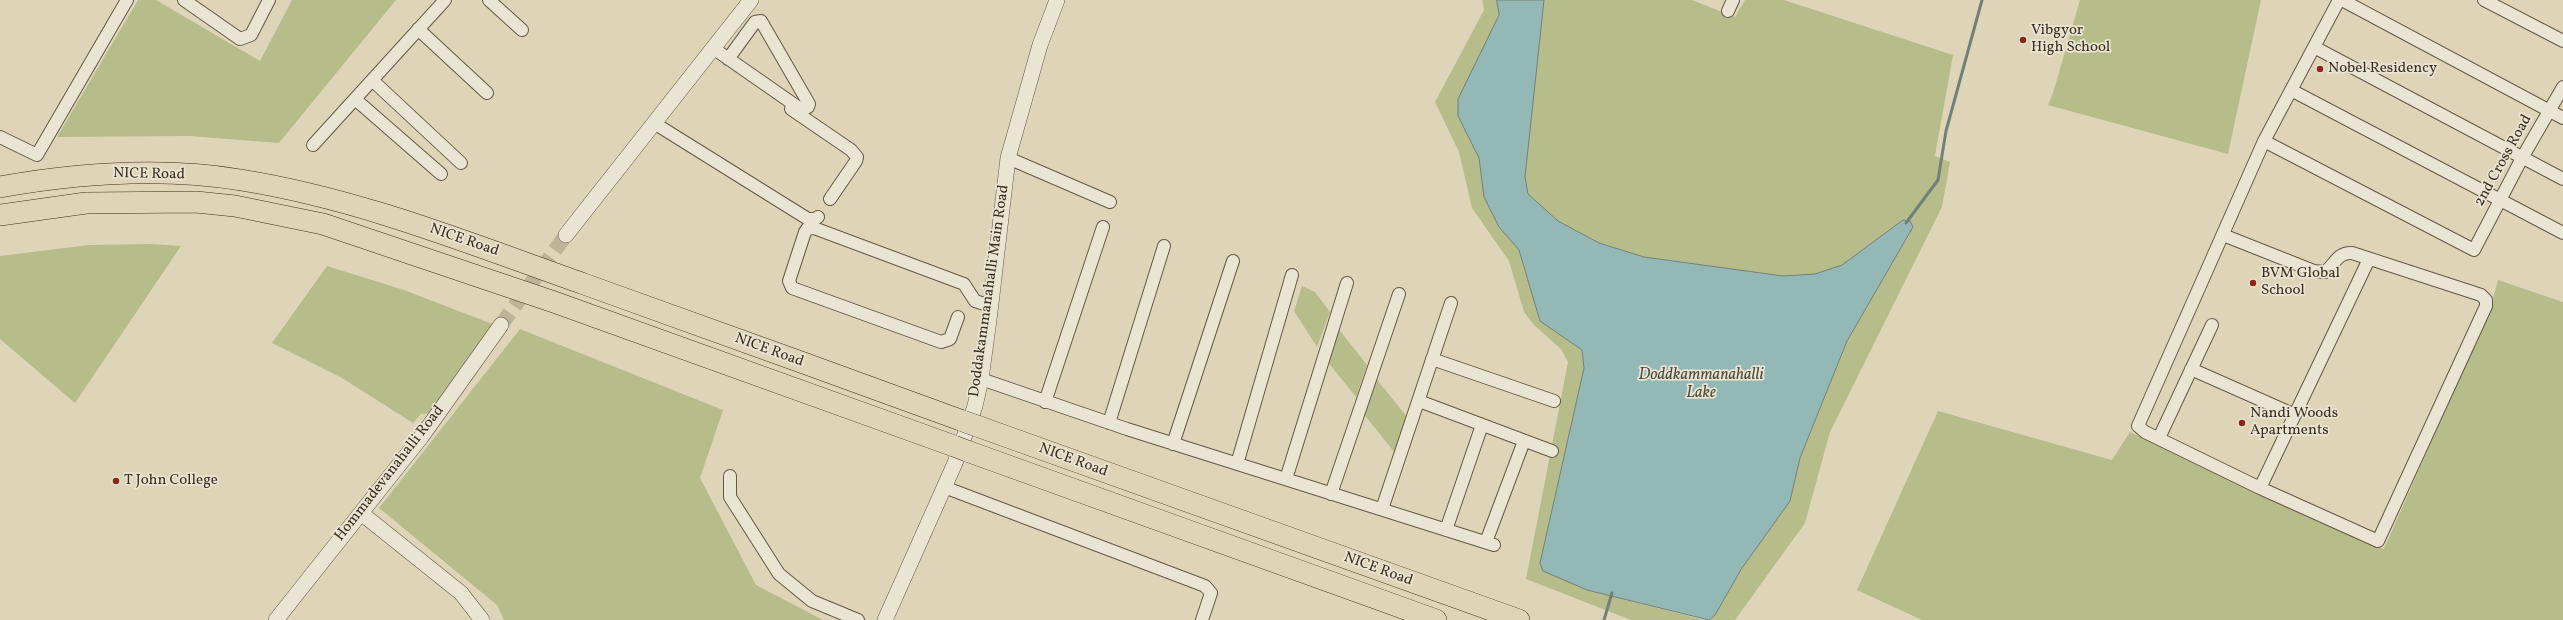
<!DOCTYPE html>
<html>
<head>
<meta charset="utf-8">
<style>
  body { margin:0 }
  canvas { display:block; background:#ded5b9 }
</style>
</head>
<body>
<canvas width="2563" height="620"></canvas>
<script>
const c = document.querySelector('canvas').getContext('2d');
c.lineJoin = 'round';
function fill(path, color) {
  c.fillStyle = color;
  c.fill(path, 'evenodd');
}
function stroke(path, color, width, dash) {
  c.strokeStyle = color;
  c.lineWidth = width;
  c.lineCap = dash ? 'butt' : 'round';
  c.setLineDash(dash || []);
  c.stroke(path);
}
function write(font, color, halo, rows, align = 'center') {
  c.font = font + ' Vollkorn,serif';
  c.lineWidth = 3.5;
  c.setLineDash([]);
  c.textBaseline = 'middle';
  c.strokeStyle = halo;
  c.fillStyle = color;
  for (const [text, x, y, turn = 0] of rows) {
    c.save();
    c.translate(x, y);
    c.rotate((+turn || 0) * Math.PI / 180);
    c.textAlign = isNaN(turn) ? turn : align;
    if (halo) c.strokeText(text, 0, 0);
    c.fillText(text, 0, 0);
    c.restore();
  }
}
fill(new Path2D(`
  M138,0H156L260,61L292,0H396L279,143L189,136L57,137Z
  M1482,0H1497L1499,15L1458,116L1479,158L1484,197L1499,227L1519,250L1540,321L1582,350L1584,368L1540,563L1587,590L1704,620H1631L1526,579L1568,362L1561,349L1534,325L1524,312L1509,261L1472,208L1459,152L1435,102L1484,10Z
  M1544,0H1692L1735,17L1745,0H1784L1953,55L1935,156L1950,162L1942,207L1830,432L1805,523L1735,620H1709L1715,615L1742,568L1790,501L1800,458L1847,341L1913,227L1910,221L1903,220L1842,265L1815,274L1783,276L1644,257L1599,243L1558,221L1528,194L1525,177Z
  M2080,0H2261L2228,154L2048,105L2053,93Z
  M151,244L181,246L75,403L0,339V256L89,245Z
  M327,266L404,290L495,325L435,413L421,414L413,423L342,378L272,343Z
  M2498,280L2563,302V620H1922L1857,590L1938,411L2112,460L2130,432L2384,549L2491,306Z
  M1302,286L1315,292L1330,312L1317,347L1294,311Z
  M1338,328L1367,365L1356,397L1327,361Z
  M520,329L723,410L700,478L756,585L823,620H504L497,605L379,508Z
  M1375,377L1407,417L1395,453L1363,413Z`), '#b7bc8b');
const water = new Path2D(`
  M1497,0H1544L1525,177L1528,194L1558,221L1599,243L1644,257L1783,276L1815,274L1842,265L1903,220L1910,221L1913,227L1847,341L1800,458L1790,501L1742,568L1715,615L1709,620L1587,590L1543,571L1540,563L1584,368L1582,350L1540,321L1519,250L1499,227L1484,197L1479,158L1458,116V99L1499,15Z`);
fill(water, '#94b8b5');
stroke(water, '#718179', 1);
stroke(new Path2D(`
  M1906,223L1938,180L1946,131L1982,0
  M1604,620L1612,593`), '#718179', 3);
stroke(new Path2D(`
  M501,325L566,235`), '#beb49a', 15, [15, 8]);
const minor = new Path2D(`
  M184,0L240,39L251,35L269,0
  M489,0L522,30
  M2342,0L2563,118
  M2484,0L2563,41
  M1728,11L1733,0
  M418,29L487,93
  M2314,47L2563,179
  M713,48L802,110L808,107L809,104L761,21L755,22L728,59
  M372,80L461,163
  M2291,90L2563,233
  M355,99L441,174
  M791,109L851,150L857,157L856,161L830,199
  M654,123L808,219H815L818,217
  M0,137L37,155L127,0
  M2264,141L2474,250L2522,158L2563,87
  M313,145L445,0
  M1008,158L1110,202
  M2223,235L2314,271L2325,272C2335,264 2338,252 2352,253L2481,295L2486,300V306L2378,541L2260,488L2145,432L2138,426L2264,141L2339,0
  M958,317L950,339L941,342L792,288L789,281L805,232L807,229L814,228L964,284L975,301L991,306
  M1432,359L1554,401
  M2191,369L2295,415
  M981,379L1127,429L1494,545
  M1419,401L1552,451
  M1045,402L1103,227
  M1109,423L1164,246
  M2159,438L2212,325
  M1173,444L1233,261
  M1237,464L1292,275
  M730,476V497L779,574L812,601L858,620
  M1286,479L1347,283
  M944,487L1205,586L1211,593L1202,620
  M2260,488L2369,259
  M1331,494L1399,294
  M1382,509L1451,303
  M1446,530L1482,425
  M1486,542L1524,441`);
const tertiary = new Path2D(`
  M566,235L751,0
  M361,513L461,593L482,620
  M276,620L422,436L501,325
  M885,620L955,463L975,406L981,379L990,312L1008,158L1040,45L1057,0`);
const motorway = new Path2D(`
  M0,187C78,173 162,167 241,180C360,199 471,244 584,284C710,329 837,375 963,421
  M0,215L86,203L196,202L235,206L323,224L554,302L954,446
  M977,426L1519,620
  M967,451L1436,620`);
stroke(minor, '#645846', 14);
stroke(tertiary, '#645846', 16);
stroke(motorway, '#3c2f1f', 22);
stroke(minor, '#eae4d2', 12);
stroke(tertiary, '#eae4d2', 15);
stroke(motorway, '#ded5b9', 21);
const motorwayBridge = new Path2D(`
  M963,421L977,426
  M954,446L967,451`);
stroke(motorwayBridge, '#3c2f1f', 22, []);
stroke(motorwayBridge, '#ded5b9', 21);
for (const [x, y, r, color] of [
  [2023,40,4,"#8f2418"],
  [2320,69,4,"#8f2418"],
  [2253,283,4,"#8f2418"],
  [2242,423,4,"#8f2418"],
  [116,481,4,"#8f2418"]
]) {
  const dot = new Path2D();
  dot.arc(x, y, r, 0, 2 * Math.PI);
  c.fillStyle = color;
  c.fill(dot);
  stroke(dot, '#eae4d2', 1.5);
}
write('15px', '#3c2f1f', '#eae4d2', [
  ["Vibgyor",2031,31],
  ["High School",2031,48],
  ["Nobel Residency",2328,69],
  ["BVM Global",2261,274],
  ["School",2261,291],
  ["Nandi Woods",2250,414],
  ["Apartments",2250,431],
  ["T John College",124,481]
], 'left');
write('15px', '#3c2f1f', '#eae4d2', [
  ["2nd Cross Road",2504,161,-61],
  ["NICE Road",149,175,1],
  ["NICE Road",464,241,19],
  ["Doddakammanahalli Main Road",990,291,-82],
  ["NICE Road",769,351,20],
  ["NICE Road",1073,461,20],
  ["Hommadevanahalli Road",390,474,-52],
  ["NICE Road",1378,570,20]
]);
write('italic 16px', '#4e4a3d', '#eae4d2', [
  ["Doddkammanahalli",1701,376],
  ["Lake",1701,394]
]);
</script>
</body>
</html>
